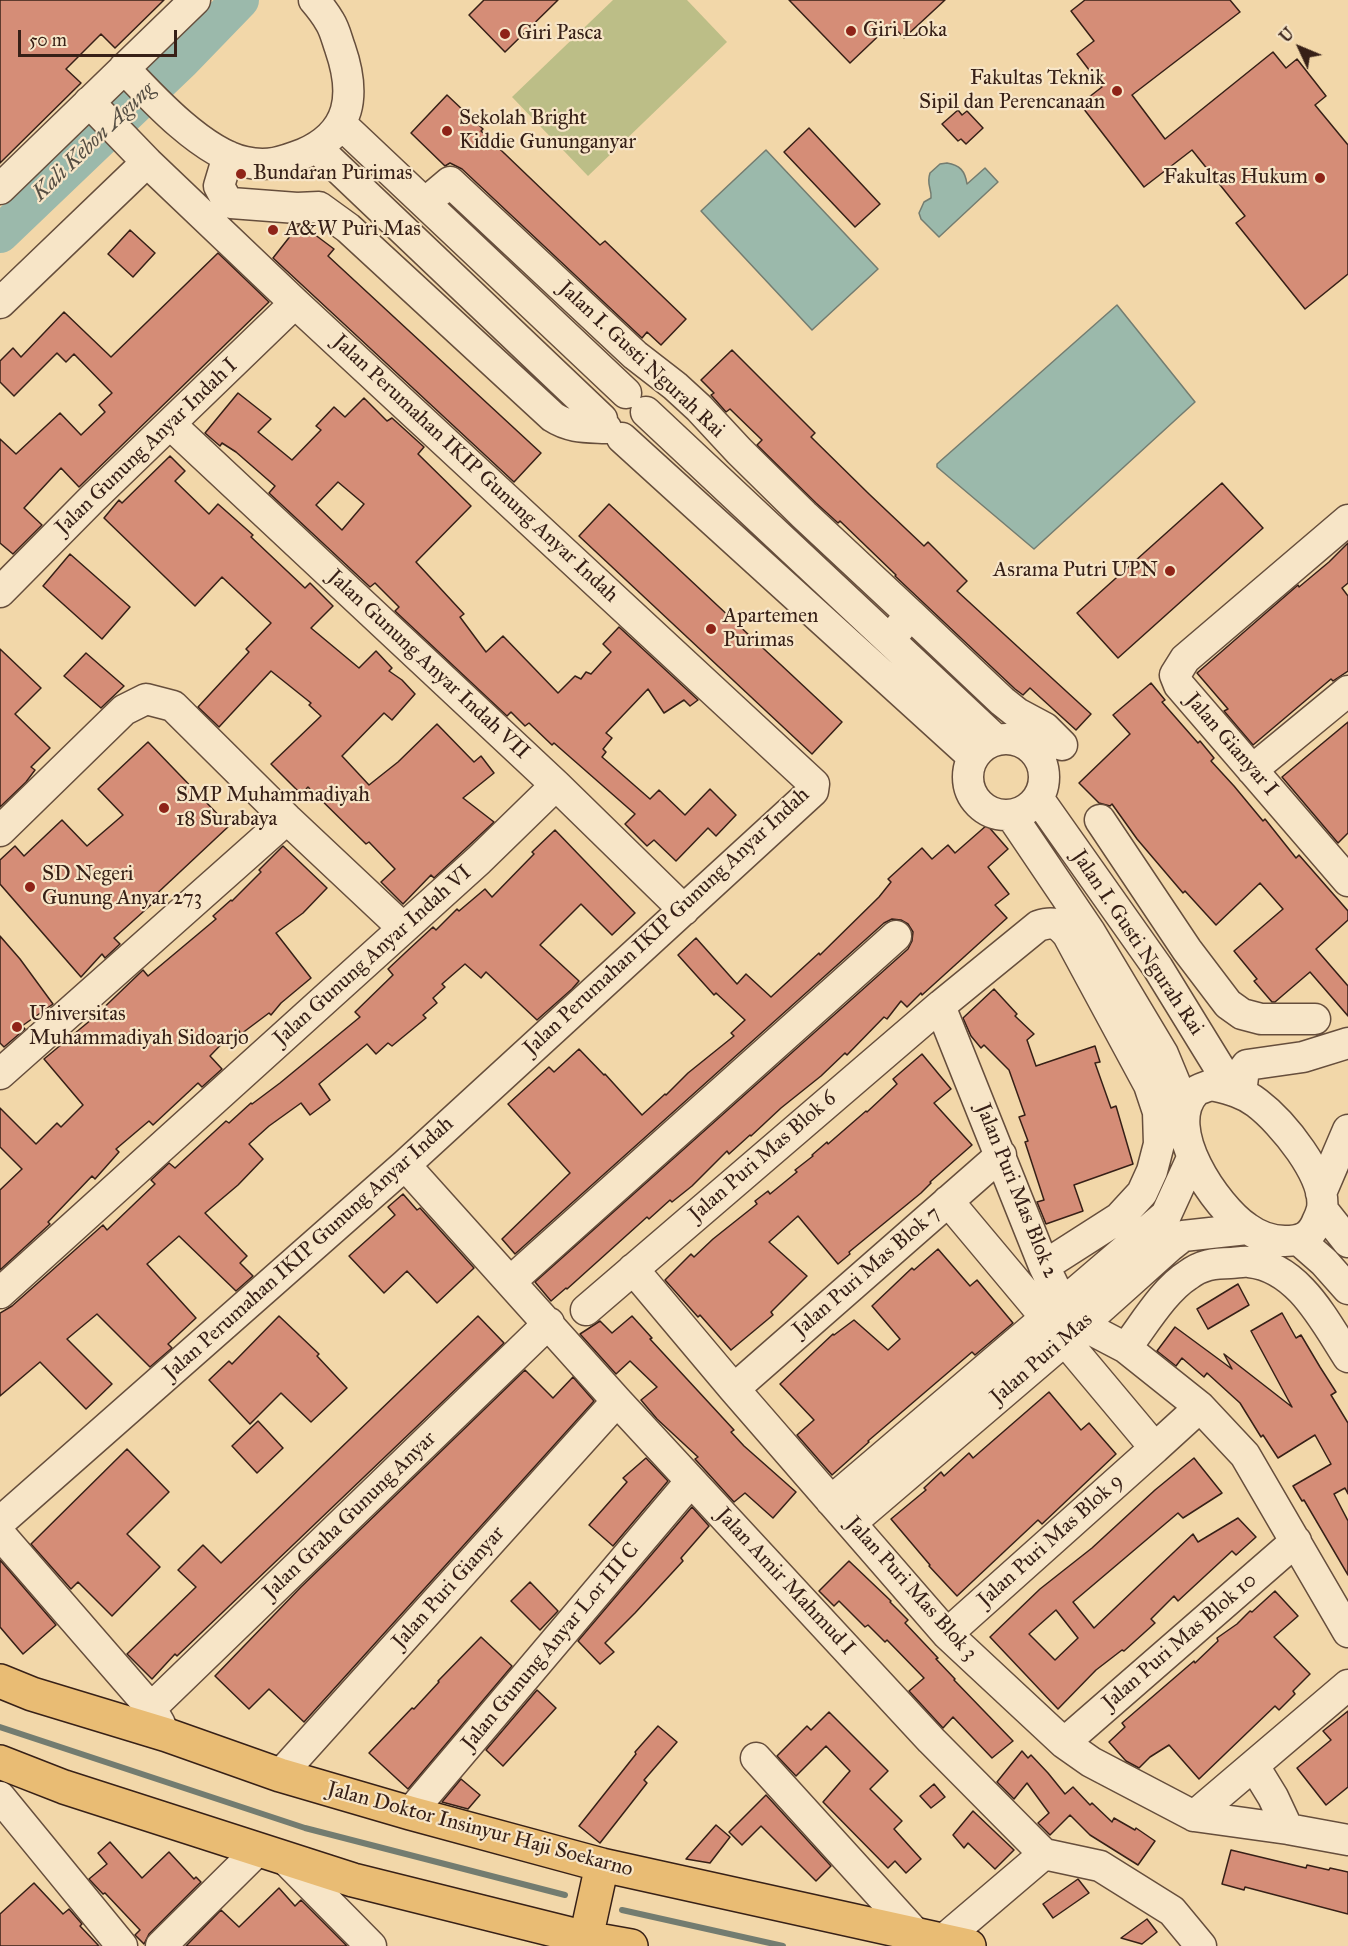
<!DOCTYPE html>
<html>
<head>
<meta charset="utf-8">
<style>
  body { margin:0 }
  #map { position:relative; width:1348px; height:1946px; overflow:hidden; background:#f2d7a9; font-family:"IM FELL Great Primer",serif }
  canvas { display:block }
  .north { position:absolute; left:1270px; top:18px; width:60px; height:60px; -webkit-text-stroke:4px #f7e5c7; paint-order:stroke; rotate:314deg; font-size:16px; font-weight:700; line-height:24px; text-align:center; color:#372017 }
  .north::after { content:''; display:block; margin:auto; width:21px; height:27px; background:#372017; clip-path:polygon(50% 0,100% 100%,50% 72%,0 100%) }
  .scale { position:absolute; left:18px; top:30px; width:159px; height:27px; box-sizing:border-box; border:3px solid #372017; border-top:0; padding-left:8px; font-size:18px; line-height:21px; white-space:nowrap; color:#372017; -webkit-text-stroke:4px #f7e5c7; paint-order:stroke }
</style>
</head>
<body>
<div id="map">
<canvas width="1348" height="1946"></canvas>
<div class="north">U</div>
<div class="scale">50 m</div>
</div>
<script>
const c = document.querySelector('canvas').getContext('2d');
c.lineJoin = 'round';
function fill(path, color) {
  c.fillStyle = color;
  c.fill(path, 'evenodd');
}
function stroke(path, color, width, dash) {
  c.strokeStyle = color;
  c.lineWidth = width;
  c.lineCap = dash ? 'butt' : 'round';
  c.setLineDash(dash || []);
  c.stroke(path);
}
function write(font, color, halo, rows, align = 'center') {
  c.font = font + ' "IM FELL Great Primer",serif';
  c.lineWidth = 4.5;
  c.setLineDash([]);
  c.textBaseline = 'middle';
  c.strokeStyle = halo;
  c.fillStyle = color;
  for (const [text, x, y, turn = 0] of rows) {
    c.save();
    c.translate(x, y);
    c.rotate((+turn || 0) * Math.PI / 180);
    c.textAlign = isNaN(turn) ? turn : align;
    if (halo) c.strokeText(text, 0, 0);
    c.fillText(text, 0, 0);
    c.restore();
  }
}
fill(new Path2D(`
  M613,0H687L727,42L588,176L512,97Z`), '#bcbe87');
const water = new Path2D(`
  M766,150L878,269L812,330L701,211Z
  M947,163C960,165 965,171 967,184L985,168L998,182L939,237L921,219L919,213L924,202L931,198C932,188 926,185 930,173L940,164Z
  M1117,305L1195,402L1034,549L937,467V464Z`);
fill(water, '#9bb9ab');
stroke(water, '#737c70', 1.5);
stroke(new Path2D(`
  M0,1727L305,1828L565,1895
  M622,1910L783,1946`), '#737c70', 6);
stroke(new Path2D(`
  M0,234L181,61L240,0`), '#9bb9ab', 38);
const building = new Path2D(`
  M0,0H164L115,48L101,34L66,69L81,83L0,163Z
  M484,0H558L505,52L469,15Z
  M789,0H945L904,38L891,24L850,63Z
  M1085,0H1230L1240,12L1132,95L1165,139L1273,52L1286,68L1297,59L1326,96L1315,105L1348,145V274L1305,309L1236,223L1245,216L1192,150L1144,187L1080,104L1102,87L1077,54L1094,41L1071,11Z
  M447,95L483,129L481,131L600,245L605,241L686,319L661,345L647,332L642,338L462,169L450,163L445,166L411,133Z
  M958,110L962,115L967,111L983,128L966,144L961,139L958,141L942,124Z
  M809,128L880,204L855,227L784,152Z
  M299,225H302L334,249L328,256L541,453L514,482L273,258Z
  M130,230L155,253L133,277L108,254Z
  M218,253L269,302L79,487L61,468L24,508L42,525L13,554L0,543V439L16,454L60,413L81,435L105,412L99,405L112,393L74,354L66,362L57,353L14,396L0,382V361L13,348L21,357L64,312L111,357Z
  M732,350L815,433L811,437L869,494L924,546L928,542L967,581L957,591L1091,714L1076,730L1030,688L1023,695L1015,689L895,576L896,575L840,521L838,523L816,503L757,445L762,440L730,409L726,412L711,395L714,393L701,380Z
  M238,393L271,419L258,432L292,460L321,430L316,426L334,407L345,417L364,398L387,421L392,418L424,447L418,454L471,506L416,562L464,614L460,617L486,652L503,636L558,693L575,676L581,679L586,672L591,674L611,652L603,644L619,627L698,700L690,706L684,700L664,713L648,689L606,733L612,738L603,749L606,752L602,757L650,799L659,790L685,815L710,789L736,815L716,836L708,828L676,861L654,840L647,846L625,824L635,814L554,743L552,745L529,723L525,726L511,712L507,716L395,611L399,607L375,583L370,587L269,493L275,486L236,452L222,443L220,446L205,433ZM338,482L364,504L342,530L316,505Z
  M170,456L185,471L175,481L209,514L218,504L253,535L251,537L305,588L310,583L333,606L311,628L359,668L376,651L392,668L389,671L402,680L415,694L392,720L384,713L342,756L369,785L398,762L437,724L474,762L481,756L494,773L463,798L494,822L434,878L431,875L403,904L381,882L395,869L369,842L366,844L308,787L301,794L271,764L321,716L309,705L311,703L271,671L219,727L198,707L249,652L246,649L271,623L222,577L195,606L104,518L119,500L122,503Z
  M1222,483L1263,528L1118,658L1077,613Z
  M609,504L842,722L812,754L579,536Z
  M1348,543V583L1342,588L1348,596V671L1333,681L1331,679L1253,745L1224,711L1228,709L1197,673L1298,585L1299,587L1329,562Z
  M70,554L130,607L102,639L43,586Z
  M0,649L41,688L15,714L50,748L31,767L35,770L26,782L0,807Z
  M86,653L124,686L101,708L64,676Z
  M1151,683L1165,700L1162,702L1198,743L1200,741L1214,758L1211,761L1234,786L1263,821L1265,819L1296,858L1299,855L1348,911V920L1316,949L1348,986V1016L1310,972L1275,1002H1272L1254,981L1257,979L1234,951L1283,909L1260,883L1216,925L1185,891L1183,893L1137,839L1112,804L1110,806L1099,803L1079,783L1130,734L1113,715Z
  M1348,722V833L1338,843L1282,777Z
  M148,742L229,826L150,900L153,903L114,938L120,944L105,958L102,954L81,977L0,884V860L15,846L24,856L62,820L87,846L123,815L98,789Z
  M987,825L1008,849L988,867L1009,894L995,905L1007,918L922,995L921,993L907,1007L901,1001L887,1019L884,1017L847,1055L845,1053L821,1076L781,1108L751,1136L750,1135L729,1154L727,1151L692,1186L672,1202L670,1200L649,1219L647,1217L567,1289L566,1288L551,1301L535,1282L908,949L912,941L913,932L908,924L901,920L892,919L884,923L515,1254L502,1239L570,1173L508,1104L549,1067L554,1072L579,1049L604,1075L605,1074L642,1115L665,1094L666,1095L688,1073L734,1036L731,1033L745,1020L716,993L714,995L678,955L696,938L737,984L746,974L771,997L819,953L820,955L879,897L891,882L888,879L922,848L932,859L948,845L955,853Z
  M555,830L635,913L612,935L581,904L540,945L579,981L572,989L537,1020L486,972L481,978L465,964L442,984L445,987L433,998L437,1003L423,1015L426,1018L392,1046L388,1043L376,1054L367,1044L319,1084L330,1100L310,1115L301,1103L269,1126L249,1144L263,1159L238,1185L205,1213L247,1256L240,1263L253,1276L236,1291L179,1236L147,1264L196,1318L168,1344L172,1348L150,1367L97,1314L67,1339L112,1384L86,1409L40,1362L0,1396V1313L12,1306L103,1225L107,1230L155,1184L151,1180L169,1163L175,1168L226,1121L229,1123L251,1103L252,1104L280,1083L360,1017L355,1012L393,975L388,969L405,953L433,927L436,930L457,909L459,911L485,889L492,897L534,854L532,852Z
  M283,846L327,888L303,913L276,933L311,978L281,1003L271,1015L269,1013L241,1034L237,1028L210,1056L222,1069L202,1087L198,1083L153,1125L149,1121L116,1149L119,1152L95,1179L92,1176L48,1222L50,1224L0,1270V1190L22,1169L0,1147V1108L36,1144L57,1123L61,1127L83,1105L44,1059L92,1019L143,970L148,976L216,919L213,916L231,900L232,901L261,872L259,870Z
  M0,936L20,959L53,1004L22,1026L25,1029L4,1047L0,1043Z
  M994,989L1017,1014L1015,1016L1034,1034L1027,1040L1036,1066L1095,1046L1100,1062L1095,1063L1111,1108L1116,1106L1133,1164L1074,1185L1083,1211L1046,1224L1037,1202L1044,1200L1025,1142L1028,1141L1019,1117L1025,1115L1009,1070L984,1045L981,1048L971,1036L963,1018Z
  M922,1054L951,1089L934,1103L972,1145L930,1182L931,1183L921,1193L849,1252L850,1254L838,1264L798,1216L769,1242L807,1276L771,1312L773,1315L731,1350L700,1315L698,1317L665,1280L691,1254L694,1257L713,1239L757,1204L755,1201L768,1191L770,1194L797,1172L795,1170L813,1156L812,1155L827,1142L828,1144L866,1111L867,1112L897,1084L893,1079Z
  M403,1194L417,1210L420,1208L474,1268L437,1303L407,1271L384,1293L349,1256L395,1215L388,1207Z
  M938,1249L970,1286L977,1280L1013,1323L975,1355L972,1352L868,1441L869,1442L832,1475L797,1435L814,1420L780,1384L833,1334L834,1335L854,1320L888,1350L900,1339L872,1306L912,1268L914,1270Z
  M1238,1284L1249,1305L1208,1329L1197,1309Z
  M1282,1313L1296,1338L1301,1335L1320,1367L1336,1392L1331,1395L1348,1423V1494L1345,1488L1334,1494L1348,1521V1575L1304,1500L1302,1501L1293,1486L1331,1464L1315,1435L1278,1458L1263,1435L1261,1437L1240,1403L1207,1373L1204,1377L1182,1358L1176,1366L1157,1351L1175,1327L1232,1369L1224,1354L1292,1407L1251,1331Z
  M279,1316L319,1354L317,1356L347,1388L311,1422L281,1393L250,1424L209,1380L229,1361L232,1364Z
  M478,1316L504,1343L177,1656L175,1654L152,1679L127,1654L196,1587L178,1570L203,1545L221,1563Z
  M632,1316L652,1338L650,1339L734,1430L731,1432L744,1446L796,1492L773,1518L745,1493L734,1502L695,1459L698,1457L657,1419L641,1400L657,1387L630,1361L616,1374L580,1334L600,1321L612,1333Z
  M525,1370L553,1398L573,1377L594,1401L304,1722L269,1689L249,1709L215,1676L301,1587Z
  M1049,1392L1081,1430L1089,1423L1116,1454L1042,1524L1038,1520L957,1596L929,1566L930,1565L891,1519L926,1490L924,1488L941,1472L944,1476L969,1453L973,1458Z
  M258,1421L283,1448L257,1473L232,1446Z
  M127,1449L169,1492L127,1534L160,1567L112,1616L78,1582L71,1589L31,1544Z
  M646,1458L668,1481L613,1546L589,1525L627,1482L623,1478Z
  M1194,1458L1222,1493L1183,1518L1178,1513L1073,1602L1094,1628L1193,1534L1198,1542L1238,1518L1256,1537L1236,1555L1232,1551L1178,1601L1174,1596L1151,1619L1155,1623L1124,1651L1122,1650L1096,1670L1058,1709L990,1637L1040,1589L1092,1548L1155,1490ZM1056,1610L1078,1638L1055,1660L1029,1634Z
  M692,1507L709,1526L681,1558L683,1561L635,1613L605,1643L614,1652L600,1664L578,1641Z
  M0,1560L56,1625L23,1654L0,1627Z
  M849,1561L891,1601L890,1602L908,1620L905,1623L938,1658L936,1659L955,1679L954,1680L1013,1741L992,1758L953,1717L943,1728L909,1691L924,1678L887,1640L885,1642L868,1625L865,1627L839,1601L834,1606L819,1591Z
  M530,1582L558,1611L540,1630L511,1601Z
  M1275,1591L1298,1616L1274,1637L1310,1674L1293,1691L1295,1694L1279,1710L1275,1706L1199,1779L1169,1745L1150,1757L1139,1768L1126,1761L1109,1742L1125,1727L1122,1723L1194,1661L1195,1663L1218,1641L1217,1638L1237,1624L1250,1611L1252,1612Z
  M481,1637L512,1666L408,1789L369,1753L412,1708L414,1709L439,1682L438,1681Z
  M537,1690L556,1708L503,1766L486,1750Z
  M1348,1711V1787L1326,1805L1297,1768L1331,1740L1323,1731Z
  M829,1712L888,1771L870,1789L902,1821L894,1829L921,1859L906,1873L895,1861L888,1868L823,1802L850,1771L826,1746L796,1776L777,1756L807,1726L811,1730Z
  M658,1726L677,1742L644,1780L647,1783L600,1843L579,1826L636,1754L635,1752Z
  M1022,1751L1028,1758L1031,1755L1048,1773L1065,1794L1073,1787L1090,1805L1092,1803L1112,1822L1114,1818L1135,1830L1136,1828L1155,1841L1138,1865L1090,1835L1070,1815L1050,1835L1038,1823L1049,1813L1027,1783L1014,1799L997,1782Z
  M461,1779L480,1795L468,1809L442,1802Z
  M934,1784L945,1797L931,1808L920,1796Z
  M766,1795L831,1866L816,1881L761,1826L742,1845L729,1832Z
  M973,1811L1014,1850L995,1869L968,1843L964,1848L953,1835Z
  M716,1825L730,1837L710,1863L686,1859Z
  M110,1842L142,1878L169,1852L194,1879L196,1877L201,1882L149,1934L144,1944L135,1935L140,1930L105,1893L103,1894L89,1879L107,1864L98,1853Z
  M1231,1850L1306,1868L1307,1865L1329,1870L1330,1868L1348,1872V1914L1245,1887L1244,1890L1222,1884Z
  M1078,1879L1089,1893L1053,1918L1043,1904Z
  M34,1883L63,1914L69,1909L82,1924L80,1926L99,1946H0V1914Z
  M279,1888L295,1906L301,1900L347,1946H186L221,1910L239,1927Z
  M1147,1919L1157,1932L1142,1944L1121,1938Z`);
fill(building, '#d58d77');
stroke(building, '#372017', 1.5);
const minor = new Path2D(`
  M124,68C153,99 203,153 245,162C268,167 282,162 303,154C352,133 356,94 340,48C337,40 335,30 330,22C326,15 320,7 314,0
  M341,124L626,393
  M317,148L602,419
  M228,156L219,186L226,199L231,203L297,208L319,207L348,228L553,417C570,428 586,427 606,428
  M0,189L195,0
  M425,203L450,182L635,355L675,386L699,408L739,451L804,515L910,614L890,640
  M0,303L147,162
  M646,412L996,740
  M170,424L556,785L684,910
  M622,438L973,757
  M1348,520L1185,659L1175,675L1179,685L1348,881
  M0,592L92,499L295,303
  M910,614L1002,701L1017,713L1045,728L1062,745
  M968 777a38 38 0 1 1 76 0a38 38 0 1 1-76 0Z
  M1252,770L1348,691
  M1038,798L1158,968L1233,1090
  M1011,815L1090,932L1163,1054L1185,1107
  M1100,820L1187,950L1228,1004L1242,1014L1261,1019H1315
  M0,831L124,710L146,699L173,706L287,819L403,928
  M940,1006L1044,1266L1062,1303L1082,1325L1126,1348L1200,1407L1245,1455L1348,1632
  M0,1074L287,819
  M1211,1085C1228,1089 1243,1092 1257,1103C1282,1122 1327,1176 1322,1209C1321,1213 1319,1218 1317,1222C1311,1237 1301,1241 1285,1241C1272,1241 1258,1236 1247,1228C1216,1207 1161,1128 1195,1092C1198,1089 1206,1087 1211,1085Z
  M1241,1093L1244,1069L1247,1065L1303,1057L1348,1043
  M405,1165L617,1401L931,1740L1044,1854L1100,1866L1172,1911L1201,1946
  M1321,1193L1348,1130
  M948,1201L1155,1448L1200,1407
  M1322,1209L1348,1242
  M1300,1241L1324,1262L1348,1289
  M633,1269L734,1389L947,1634L1064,1743L1091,1762L1194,1816L1288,1829L1348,1840
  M511,1281L896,936
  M0,1293L479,860L556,785
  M586,1310L940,1006L1038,926C1053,921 1058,923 1068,935L1149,1085L1158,1112L1159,1144L1152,1171L1142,1193L1119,1218L1044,1266
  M1126,1348C1143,1326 1164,1290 1188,1275C1201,1265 1214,1263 1231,1263C1236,1263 1243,1261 1249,1262C1298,1267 1324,1320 1348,1357
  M734,1389L1001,1155
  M831,1501L1166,1215L1192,1158
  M0,1522L405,1165L813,791L814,784L295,303L147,162L89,102
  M851,1523L1064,1341L1169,1247L1183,1236L1247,1229
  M0,1534L151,1708L160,1724
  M947,1634L1155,1448
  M151,1708L549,1323
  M1064,1743L1296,1541
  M756,1758L915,1933
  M1254,1766L1273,1797L1288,1829
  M280,1775L617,1401
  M0,1797L122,1946
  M410,1813L691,1481
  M1194,1816L1348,1685
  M285,1859L371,1946
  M943,1940L1044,1854
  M161,1946L258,1850`);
const major = new Path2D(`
  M0,1681L32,1694L167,1735L280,1775L410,1813L602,1865L969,1946
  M0,1762L64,1787L353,1880L586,1938L631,1946
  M586,1938L602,1865`);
stroke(minor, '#664e3c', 33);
stroke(major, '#372017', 36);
stroke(minor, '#f7e5c7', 30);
stroke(major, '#e9bc74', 33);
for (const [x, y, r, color] of [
  [851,31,6,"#8f2418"],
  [505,34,6,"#8f2418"],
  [1117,91,6,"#8f2418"],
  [447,131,6,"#8f2418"],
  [241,174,6,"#8f2418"],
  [1320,178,6,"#8f2418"],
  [273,230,6,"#8f2418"],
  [1170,571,6,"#8f2418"],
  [711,629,6,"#8f2418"],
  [164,808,6,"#8f2418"],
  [30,887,6,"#8f2418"],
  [17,1027,6,"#8f2418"]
]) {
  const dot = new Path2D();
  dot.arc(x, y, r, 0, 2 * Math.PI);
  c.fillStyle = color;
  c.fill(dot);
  stroke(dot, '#f7e5c7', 2);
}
write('21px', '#372017', '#f7e5c7', [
  ["Giri Loka",863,31],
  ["Giri Pasca",517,34],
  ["Fakultas Teknik",1105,79,"right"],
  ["Sipil dan Perencanaan",1105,103,"right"],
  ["Sekolah Bright",459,119],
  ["Kiddie Gununganyar",459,143],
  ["Bundaran Purimas",253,174],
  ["Fakultas Hukum",1308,178,"right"],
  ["A&W Puri Mas",285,230],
  ["Asrama Putri UPN",1158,571,"right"],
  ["Apartemen",723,617],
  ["Purimas",723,641],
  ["SMP Muhammadiyah",176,796],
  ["18 Surabaya",176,820],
  ["SD Negeri",42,875],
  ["Gunung Anyar 273",42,899],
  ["Universitas",29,1015],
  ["Muhammadiyah Sidoarjo",29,1039]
], 'left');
write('21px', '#372017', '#f7e5c7', [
  ["Jalan I. Gusti Ngurah Rai",641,360,43],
  ["Jalan Gunung Anyar Indah I",147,447,-44],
  ["Jalan Perumahan IKIP Gunung Anyar Indah",475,469,43],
  ["Jalan Gunung Anyar Indah VII",428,665,43],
  ["Jalan Gianyar I",1231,745,49],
  ["Jalan Perumahan IKIP Gunung Anyar Indah",667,922,-43],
  ["Jalan I. Gusti Ngurah Rai",1137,943,56],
  ["Jalan Gunung Anyar Indah VI",373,956,-42],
  ["Jalan Puri Mas Blok 6",763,1157,-41],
  ["Jalan Puri Mas Blok 2",1016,1191,68],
  ["Jalan Perumahan IKIP Gunung Anyar Indah",309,1249,-42],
  ["Jalan Puri Mas Blok 7",867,1272,-41],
  ["Jalan Puri Mas",1042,1359,-41],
  ["Jalan Graha Gunung Anyar",350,1516,-44],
  ["Jalan Puri Mas Blok 9",1051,1541,-42],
  ["Jalan Amir Mahmud I",785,1582,47],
  ["Jalan Puri Gianyar",449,1588,-48],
  ["Jalan Puri Mas Blok 3",911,1589,48],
  ["Jalan Puri Mas Blok 10",1180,1642,-41],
  ["Jalan Gunung Anyar Lor III C",551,1647,-50],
  ["Jalan Doktor Insinyur Haji Soekarno",480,1830,15]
]);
write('italic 22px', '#554e43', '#f7e5c7', [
  ["Kali Kebon Agung",94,142,-44]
]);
</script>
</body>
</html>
